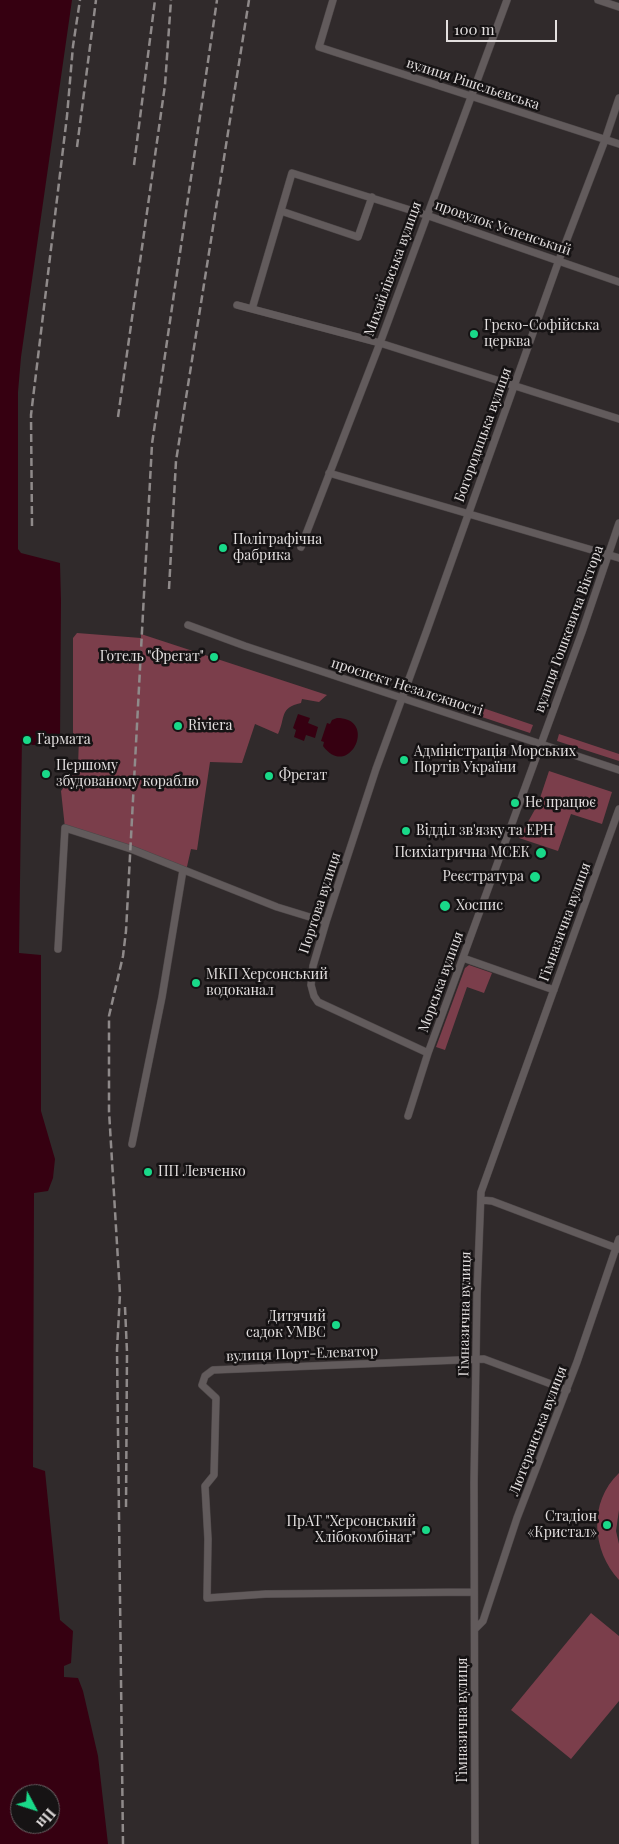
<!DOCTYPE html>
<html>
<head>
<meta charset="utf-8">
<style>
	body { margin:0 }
	#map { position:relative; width:619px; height:1844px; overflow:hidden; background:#302a2b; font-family:"Playfair Display",serif }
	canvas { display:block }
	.north { position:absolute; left:10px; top:1784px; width:50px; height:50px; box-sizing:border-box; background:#161314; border:1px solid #686565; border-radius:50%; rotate:130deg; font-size:14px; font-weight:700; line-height:20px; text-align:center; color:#e3dfdf }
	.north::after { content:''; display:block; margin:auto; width:18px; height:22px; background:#19d989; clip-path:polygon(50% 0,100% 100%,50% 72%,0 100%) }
	.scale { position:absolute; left:446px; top:20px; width:111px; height:22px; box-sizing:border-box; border:2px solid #e3dfdf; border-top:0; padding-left:6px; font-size:15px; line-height:18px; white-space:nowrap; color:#e3dfdf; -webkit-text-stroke:4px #161314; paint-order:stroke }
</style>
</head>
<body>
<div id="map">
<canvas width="619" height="1844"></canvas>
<div class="north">Пн</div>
<div class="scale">100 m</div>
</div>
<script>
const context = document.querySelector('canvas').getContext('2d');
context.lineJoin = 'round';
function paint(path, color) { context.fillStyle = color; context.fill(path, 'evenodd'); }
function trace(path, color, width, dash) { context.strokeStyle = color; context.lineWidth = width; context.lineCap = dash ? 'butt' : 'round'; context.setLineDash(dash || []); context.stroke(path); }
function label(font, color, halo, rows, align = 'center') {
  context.font = font + ' "Playfair Display",serif'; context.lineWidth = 5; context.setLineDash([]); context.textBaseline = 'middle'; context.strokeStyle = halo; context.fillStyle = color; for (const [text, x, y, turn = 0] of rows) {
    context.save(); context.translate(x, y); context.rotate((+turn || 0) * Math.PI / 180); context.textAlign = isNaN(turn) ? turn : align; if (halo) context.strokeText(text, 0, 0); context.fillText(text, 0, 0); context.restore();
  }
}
paint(new Path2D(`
	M 77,633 L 141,638 L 141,634 L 327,695 L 319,702 L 302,699 L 301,703 C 279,708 286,717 278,734 L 255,724 L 242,763 L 210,762 L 197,850 L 191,849 L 186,871 L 65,828 L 61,791 L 78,767 L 79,737 L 73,733 L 73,638 Z
	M 418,686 L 533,725 L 530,733 L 416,695 Z
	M 559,734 L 619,754 L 619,761 L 557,741 Z
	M 549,771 L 612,792 L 602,824 L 571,814 L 558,851 L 519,838 L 538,804 Z
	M 469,965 L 492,973 L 484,993 L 467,987 L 445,1050 L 436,1047 L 465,968 Z
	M 619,1473 L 619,1510 L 616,1531 L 619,1544 L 619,1580 C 592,1551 588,1502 619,1473 Z
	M 591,1613 L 619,1636 L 619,1701 L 571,1759 L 511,1710 Z`), '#7b3e4b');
paint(new Path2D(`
	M 0,0 L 72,0 L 21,357 L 18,392 L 18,549 L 21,553 L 60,563 L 61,601 L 60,744 L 32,745 L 30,743 L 29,736 L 22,737 L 19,953 L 41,955 L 41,1111 L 55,1159 L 53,1178 L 48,1191 L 34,1193 L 33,1467 L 45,1471 L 60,1620 L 73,1631 L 71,1663 L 64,1666 L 64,1677 L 78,1678 L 83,1691 L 98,1756 L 108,1844 L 0,1844 ZM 20,1794 L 50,1794 L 50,1824 L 20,1824 Z
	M 298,714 L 310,718 L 308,723 L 318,727 L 315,738 L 306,735 L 304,741 L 294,737 L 296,730 L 293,728 Z
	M 337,718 C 379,718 349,781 323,746 L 324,742 L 321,741 L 327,723 L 330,724 L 332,720 Z`), '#360011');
const minor = new Path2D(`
	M 333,0 L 319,47 L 619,144
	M 598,0 L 619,7
	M 281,211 L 358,237 L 372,197
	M 237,305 L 380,343 L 619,419
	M 252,309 L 292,173 L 426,215 L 619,282
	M 329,473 L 619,558
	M 301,547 L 380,343 L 507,0
	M 188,625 L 245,646 L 619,770
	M 58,949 L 65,828 L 131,849 L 277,907 L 326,922
	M 463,958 L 554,990
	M 428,1053 L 318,1002 L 314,996 L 311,985 L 313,966 L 326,922 L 376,769 L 427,630 L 559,260 L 605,140 L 619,98
	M 408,1116 L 428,1053 L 582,632 L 619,523
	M 132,1144 L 162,997 L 183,870
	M 481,1200 L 492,1201 L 619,1249
	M 474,1592 L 266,1594 L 207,1598 L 208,1539 L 205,1486 L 214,1475 L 216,1398 L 202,1385 L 205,1376 L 213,1370 L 484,1359 L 567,1390
	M 475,1629 L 483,1621 L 517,1518 L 577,1362 L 619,1239
	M 475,1844 L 474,1482 L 477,1294 L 481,1192 L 619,809`);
trace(minor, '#4d4748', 8);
trace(minor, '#625b5c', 7);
trace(new Path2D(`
	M 77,147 L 96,0
	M 134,165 L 155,0
	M 118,417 L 165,85 L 171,0
	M 32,526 L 31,415 L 67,116 L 73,46 L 80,0
	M 169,589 L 176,461 L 249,0
	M 125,1307 L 127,1352 L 126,1510
	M 123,1844 L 117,1350 L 120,1294 L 109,1111 L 109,1016 L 123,956 L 126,931 L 152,444 L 217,0`), '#8f8a8a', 2.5, [8, 4]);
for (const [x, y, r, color] of [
	[474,334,5,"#19d989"],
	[223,548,5,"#19d989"],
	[214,657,5,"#19d989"],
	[178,726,5,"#19d989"],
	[27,740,5,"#19d989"],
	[404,760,5,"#19d989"],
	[46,774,5,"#19d989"],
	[269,776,5,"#19d989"],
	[515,803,5,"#19d989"],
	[406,831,5,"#19d989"],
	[541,853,6,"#19d989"],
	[535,877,6,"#19d989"],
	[445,906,6,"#19d989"],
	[196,983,5,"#19d989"],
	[148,1172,5,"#19d989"],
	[336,1325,5,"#19d989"],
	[607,1525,5,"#19d989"],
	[426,1530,5,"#19d989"]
]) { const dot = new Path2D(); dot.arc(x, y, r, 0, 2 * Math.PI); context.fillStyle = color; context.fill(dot); trace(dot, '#161314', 2); }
label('14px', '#e3dfdf', '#161314', [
	["вулиця Рішельєвська",473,84,18],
	["провулок Успенський",503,228,19],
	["Михайлівська вулиця",393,269,-70],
	["Богородицька вулиця",483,435,-70],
	["вулиця Гошкевича Віктора",569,629,-70],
	["проспект Незалежності",407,687,18],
	["Портова вулиця",320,903,-72],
	["Гімназична вулиця",565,922,-70],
	["Морська вулиця",441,982,-70],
	["Гімназична вулиця",465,1314,-89],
	["вулиця Порт-Елеватор",302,1354,-2],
	["Лютеранська вулиця",538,1431,-69],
	["Гімназична вулиця",463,1720,-90]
]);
label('14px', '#e3dfdf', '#161314', [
	["Греко-Софійська",484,326],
	["церква",484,342],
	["Поліграфічна",233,540],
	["фабрика",233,556],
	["Готель \"Фрегат\"",204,657,"right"],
	["Riviera",188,726],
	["Гармата",37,740],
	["Адміністрація Морських",414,752],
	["Портів України",414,768],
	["Першому",56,766],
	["збудованому кораблю",56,782],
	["Фрегат",279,776],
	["Не працює",525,803],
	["Відділ зв'язку та ЕРН",416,831],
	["Психіатрична МСЕК",530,853,"right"],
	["Реєстратура",524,877,"right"],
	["Хоспис",456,906],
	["МКП Херсонський",206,975],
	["водоканал",206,991],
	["ПП Левченко",158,1172],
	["Дитячий",326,1317,"right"],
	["садок УМВС",326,1333,"right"],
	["Стадіон",597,1517,"right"],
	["«Кристал»",597,1533,"right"],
	["ПрАТ \"Херсонський",416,1522,"right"],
	["Хлібокомбінат\"",416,1538,"right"]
], 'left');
</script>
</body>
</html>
